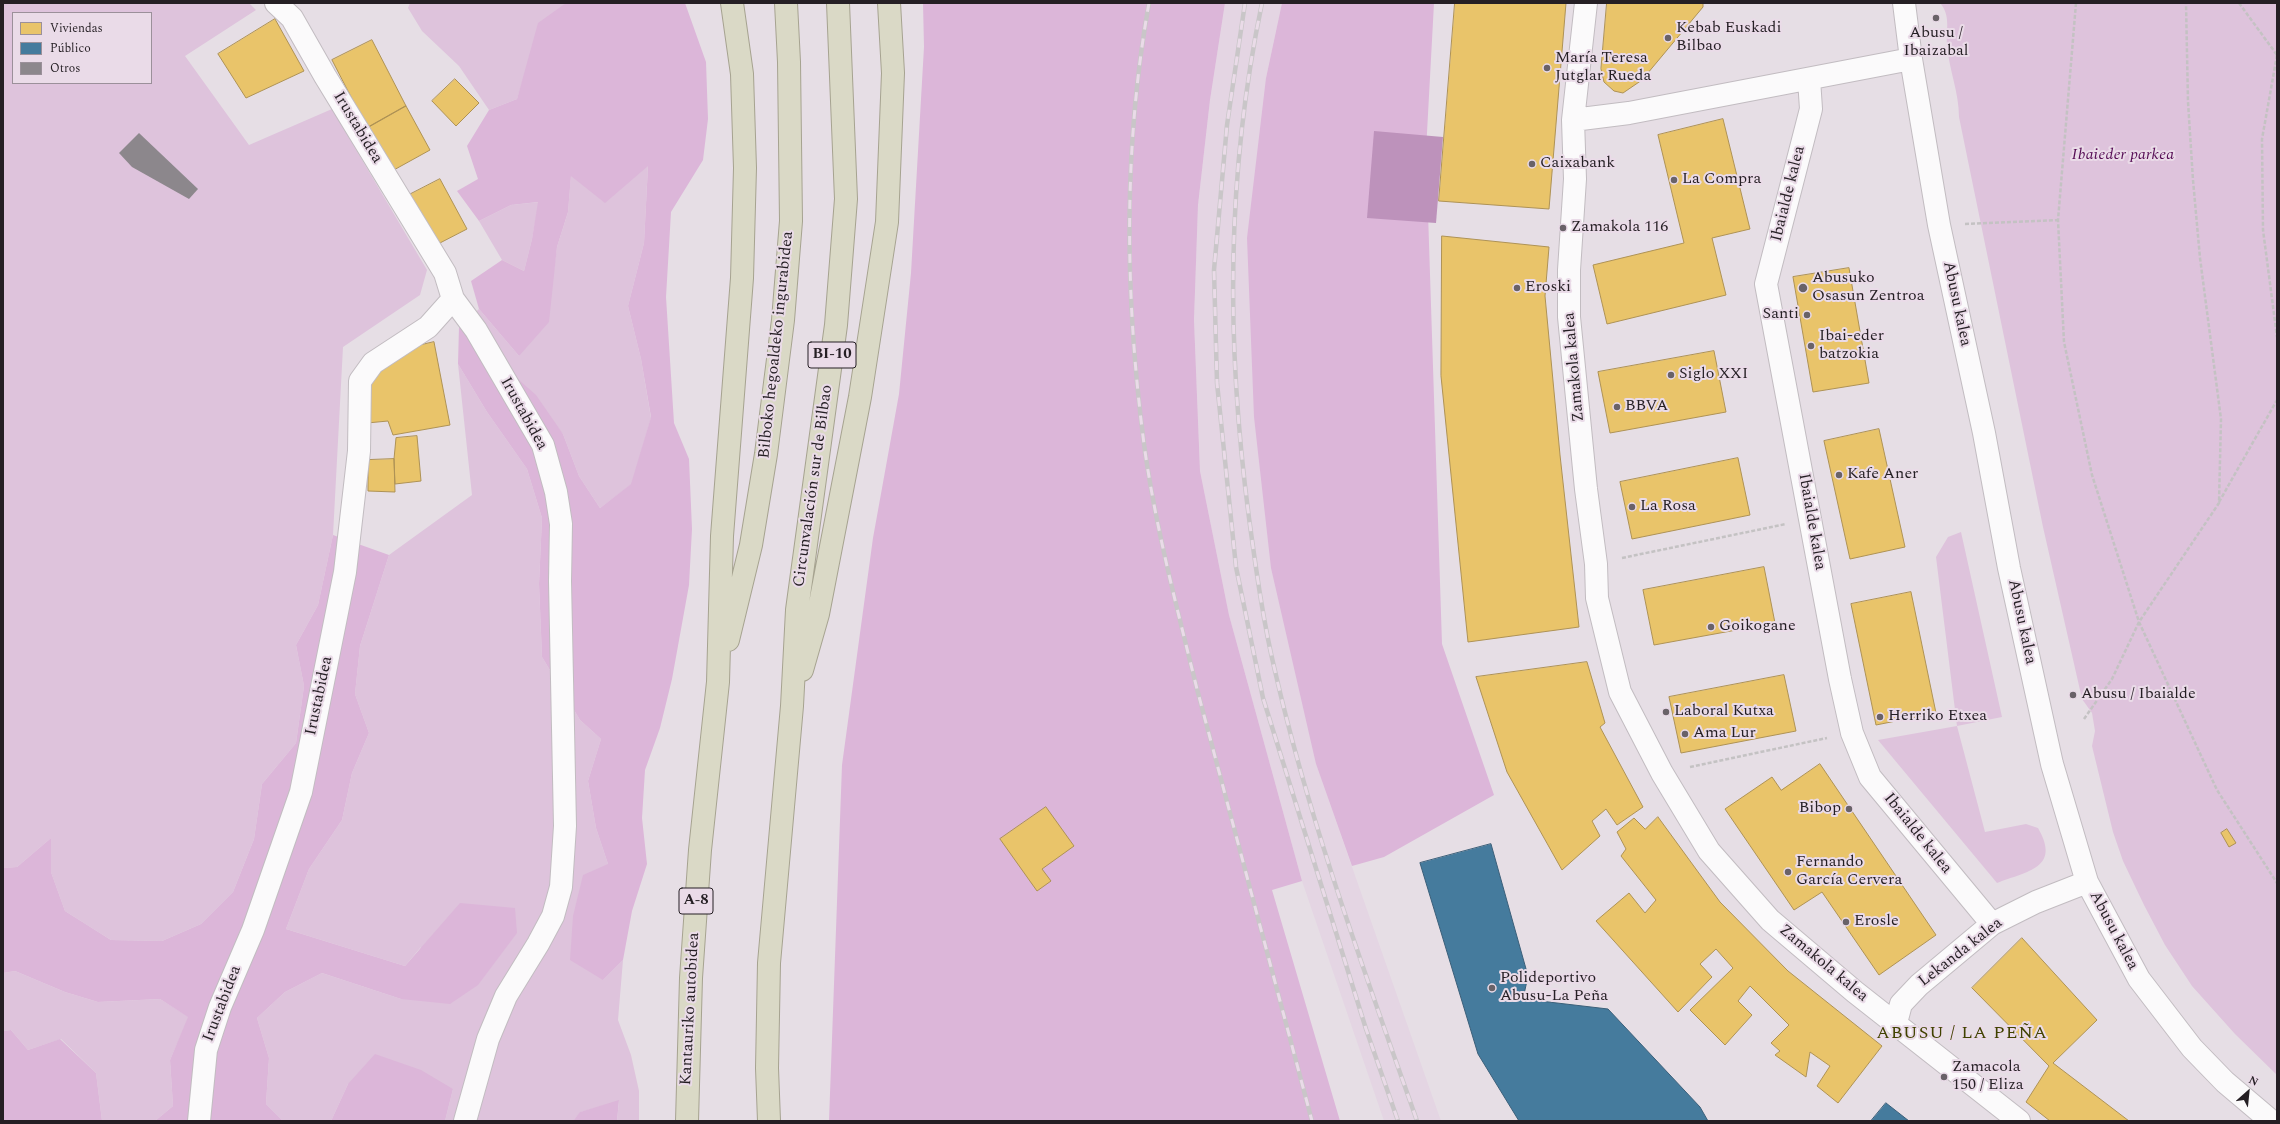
<!DOCTYPE html>
<html>
<head>
<meta charset="utf-8">
<style>
	body { margin:0 }
	#map { position:relative; width:2280px; height:1124px; overflow:hidden; background:#e6dee5; font-family:Spectral,serif }
	canvas { display:block }
	.frame { position:absolute; inset:0; border:4px solid #251f24; pointer-events:none }
	.legend { position:absolute; left:12px; top:12px; width:140px; height:72px; box-sizing:border-box; background:#eadbe8; border:1px solid #9b909a; margin:0; padding:5px 7px; list-style:none; font-size:12px; color:#251f24 }
	.legend li { display:flex; align-items:center; gap:8px; height:20px }
	.legend b { width:20px; border:1px solid #9b909a }
	.north { position:absolute; left:2228px; top:1072px; width:40px; height:40px; -webkit-text-stroke:3px #eadbe8; paint-order:stroke; rotate:27deg; font-size:11px; font-weight:700; line-height:16px; text-align:center; color:#251f24 }
	.north::after { content:''; display:block; margin:auto; width:14px; height:18px; background:#251f24; clip-path:polygon(50% 0,100% 100%,50% 72%,0 100%) }
</style>
</head>
<body>
<div id="map">
<canvas width="2280" height="1124"></canvas>
<div class="frame"></div>
<ul class="legend">
<li><b style="height:11px;background:#e9c46a"></b>Viviendas</li>
<li><b style="height:11px;background:#457b9d"></b>Público</li>
<li><b style="height:11px;background:#8c878c"></b>Otros</li>
</ul>
<div class="north">N</div>
</div>
<script>
const context = document.querySelector('canvas').getContext('2d');
context.lineJoin = 'round';
function paint(path, color) { context.fillStyle = color; context.fill(path, 'evenodd'); }
function trace(path, color, width, dash) { context.strokeStyle = color; context.lineWidth = width; context.lineCap = dash ? 'butt' : 'round'; context.setLineDash(dash || []); context.stroke(path); }
function label(font, color, halo, rows, align = 'center') {
  context.font = font + ' Spectral,serif'; context.lineWidth = 4; context.setLineDash([]); context.textBaseline = 'middle'; context.strokeStyle = halo; context.fillStyle = color; for (const [text, x, y, turn = 0] of rows) {
    context.save(); context.translate(x, y); context.rotate((+turn || 0) * Math.PI / 180); context.textAlign = isNaN(turn) ? turn : align; if (halo) context.strokeText(text, 0, 0); context.fillText(text, 0, 0); context.restore();
  }
}
paint(new Path2D(`
	M 1225,3 L 1282,3 L 1266,78 L 1316,764 L 1441,1121 L 1384,1121 L 1302,881 L 1229,615 L 1200,471 L 1194,320 L 1198,205 L 1210,100 Z`), '#e4d5e3');
paint(new Path2D(`
	M 3,3 L 249,3 L 256,10 L 185,56 L 249,145 L 332,109 L 427,270 L 420,295 L 343,347 L 333,535 L 318,605 L 296,645 L 304,686 L 296,743 L 262,784 L 254,839 L 233,892 L 201,924 L 162,941 L 111,940 L 65,911 L 51,872 L 51,838 L 17,867 L 3,868 ZM 13,13 L 151,13 L 151,83 L 13,83 Z
	M 410,3 L 566,3 L 527,67 L 517,99 L 489,110 L 459,66 L 422,31 L 408,8 Z
	M 1940,3 L 2277,3 L 2277,1075 L 2235,1034 L 2192,986 L 2165,945 L 2144,905 L 2123,861 L 2113,832 L 2092,746 L 2095,731 L 2092,713 L 2082,699 L 2043,527 L 1959,117 C 1959,92 1949,70 1947,45 C 1946,31 1951,15 1940,3 Z
	M 648,165 L 644,243 L 628,306 L 641,359 L 651,418 L 632,484 L 600,508 L 579,476 L 563,434 L 459,327 L 479,309 L 519,356 L 552,284 L 557,247 L 568,212 L 571,175 Z
	M 539,202 L 532,239 L 524,271 L 502,260 L 479,221 L 511,205 Z
	M 458,364 L 487,412 L 527,469 L 542,518 L 539,584 L 542,657 L 580,720 L 601,739 L 588,781 L 596,828 L 608,864 L 603,980 L 623,960 L 618,1020 L 631,1055 L 639,1091 L 639,1121 L 617,1121 L 619,1101 L 581,1112 L 573,1121 L 445,1121 L 453,1089 L 348,1084 L 331,1121 L 283,1121 L 266,1104 L 269,1058 L 257,1018 L 285,992 L 322,973 L 401,999 L 421,947 L 405,966 L 286,929 L 309,869 L 342,820 L 352,773 L 369,733 L 355,694 L 360,646 L 389,555 L 472,495 Z
	M 1961,532 L 2002,717 L 1957,726 L 1985,832 L 2026,824 L 2038,828 C 2061,868 2028,871 1997,883 L 1878,740 L 1957,726 L 1936,557 L 1948,537 Z
	M 15,971 L 65,992 L 98,1002 L 160,999 L 189,1017 L 170,1060 L 173,1106 L 155,1121 L 102,1121 L 96,1073 L 61,1039 L 28,1050 L 11,1030 L 3,1031 L 3,973 Z`), '#dec3dc');
paint(new Path2D(`
	M 566,3 L 685,3 L 706,62 L 708,119 L 703,160 L 671,212 L 666,297 L 674,423 L 689,459 L 692,529 L 689,585 L 672,679 L 660,728 L 645,770 L 642,818 L 647,864 L 632,911 L 623,960 L 603,980 L 570,960 L 573,916 L 583,875 L 608,864 L 596,828 L 588,781 L 601,739 L 580,720 L 542,657 L 539,584 L 542,518 L 527,469 L 487,412 L 458,364 L 459,327 L 536,395 L 563,434 L 579,476 L 600,508 L 631,484 L 651,417 L 641,359 L 628,306 L 644,243 L 648,166 L 605,203 L 571,176 L 568,212 L 557,247 L 549,322 L 519,356 L 479,309 L 471,281 L 502,260 L 524,271 L 532,239 L 538,202 L 511,205 L 479,221 L 457,191 L 478,179 L 467,146 L 489,110 L 517,99 L 538,23 Z
	M 923,3 L 1225,3 L 1210,100 L 1198,205 L 1194,320 L 1200,471 L 1229,615 L 1302,881 L 1272,890 L 1340,1121 L 829,1121 L 842,765 L 873,538 L 899,394 L 911,273 L 924,47 Z
	M 1282,3 L 1434,3 L 1426,151 L 1442,644 L 1494,795 L 1384,857 L 1352,866 L 1316,764 L 1271,568 L 1254,417 L 1247,238 L 1266,78 Z
	M 333,535 L 389,555 L 360,646 L 355,694 L 369,733 L 352,773 L 342,820 L 309,869 L 286,929 L 405,966 L 460,903 L 515,908 L 517,933 L 478,985 L 450,1004 L 401,999 L 322,973 L 285,992 L 257,1018 L 269,1058 L 266,1104 L 283,1121 L 155,1121 L 173,1106 L 170,1060 L 188,1017 L 160,999 L 98,1002 L 65,992 L 15,971 L 3,973 L 3,868 L 17,867 L 51,838 L 51,872 L 65,911 L 111,940 L 162,941 L 201,924 L 233,892 L 254,839 L 262,784 L 296,743 L 304,686 L 296,645 L 318,605 Z
	M 11,1030 L 28,1050 L 60,1039 L 96,1073 L 102,1121 L 3,1121 L 3,1031 Z
	M 375,1054 L 421,1070 L 453,1089 L 445,1121 L 331,1121 L 348,1084 Z
	M 619,1100 L 617,1121 L 573,1121 L 580,1112 Z`), '#dcb6d9');
paint(new Path2D(`
	M 1374,131 L 1443,137 L 1436,223 L 1367,218 Z`), '#bd92bb');
const homes = new Path2D(`
	M 1455,3 L 1566,3 L 1549,209 L 1439,201 Z
	M 1607,3 L 1703,3 L 1703,7 L 1642,80 L 1623,93 L 1614,91 L 1604,82 L 1601,69 Z
	M 275,19 L 304,71 L 246,98 L 218,54 Z
	M 372,40 L 406,106 L 367,128 L 332,60 Z
	M 455,79 L 479,103 L 456,126 L 432,101 Z
	M 406,106 L 430,150 L 392,171 L 367,128 Z
	M 1723,119 L 1750,229 L 1712,238 L 1726,295 L 1607,324 L 1593,265 L 1684,243 L 1658,135 Z
	M 440,179 L 467,229 L 436,245 L 407,196 Z
	M 1442,236 L 1549,247 L 1545,296 L 1560,455 L 1579,627 L 1468,642 L 1441,376 Z
	M 1849,268 L 1869,383 L 1813,392 L 1793,277 Z
	M 434,342 L 450,425 L 393,435 L 388,421 L 367,423 L 369,386 L 377,370 L 412,347 Z
	M 1714,351 L 1726,412 L 1610,433 L 1598,372 Z
	M 1879,429 L 1905,547 L 1850,559 L 1824,441 Z
	M 417,436 L 421,481 L 395,484 L 394,459 L 396,438 Z
	M 1738,458 L 1750,515 L 1632,539 L 1620,482 Z
	M 394,459 L 395,492 L 368,491 L 368,460 Z
	M 1764,567 L 1775,623 L 1654,645 L 1643,590 Z
	M 1911,592 L 1936,713 L 1876,725 L 1851,604 Z
	M 1587,662 L 1605,723 L 1600,727 L 1643,807 L 1617,825 L 1606,809 L 1592,821 L 1600,836 L 1562,870 L 1507,772 L 1476,677 Z
	M 1784,675 L 1796,731 L 1681,753 L 1669,697 Z
	M 1820,764 L 1936,935 L 1879,975 L 1822,892 L 1794,910 L 1725,809 L 1772,777 L 1781,790 Z
	M 1046,807 L 1074,846 L 1042,869 L 1051,881 L 1037,891 L 1000,839 Z
	M 1658,817 L 1720,902 L 1788,971 L 1882,1046 L 1838,1103 L 1817,1086 L 1830,1066 L 1810,1052 L 1806,1077 L 1775,1055 L 1780,1051 L 1771,1043 L 1789,1025 L 1750,986 L 1738,1001 L 1752,1015 L 1725,1045 L 1690,1010 L 1733,968 L 1716,949 L 1700,964 L 1712,977 L 1678,1012 L 1596,921 L 1629,893 L 1645,913 L 1656,900 L 1621,856 L 1626,849 L 1617,832 L 1634,818 L 1645,829 Z
	M 2227,829 L 2236,843 L 2229,847 L 2221,833 Z
	M 2022,938 L 2097,1020 L 2053,1063 L 2129,1121 L 2050,1121 L 2026,1102 L 2049,1066 L 1972,988 Z`);
paint(homes, '#e9c46a');
trace(homes, '#ae9255', 1);
const public = new Path2D(`
	M 1491,844 L 1528,976 L 1523,999 L 1608,1009 L 1700,1107 L 1708,1121 L 1519,1121 L 1478,1054 L 1420,863 Z
	M 1886,1103 L 1909,1121 L 1871,1121 Z`);
paint(public, '#457b9d');
trace(public, '#3b5f79', 1);
paint(new Path2D(`
	M 139,133 L 198,189 L 189,199 L 132,167 L 119,153 Z`), '#8c878c');
const street = new Path2D(`
	M 276,3 L 292,18 L 325,76 L 445,273 L 453,299 L 476,330 L 543,445 L 556,492 L 561,524 L 560,581 L 565,826 L 561,887 L 553,916 L 538,944 L 506,996 L 488,1039 L 465,1121
	M 1586,3 L 1573,120 L 1575,179 L 1569,270 L 1569,317 L 1586,489 L 1596,564 L 1597,598 L 1620,692 L 1662,773 L 1709,851 L 1770,920 L 1855,992 L 2019,1121
	M 1904,3 L 1911,59 L 1939,225 L 1984,433 L 2009,568 L 2052,764 L 2087,882 L 2139,979 L 2192,1048 L 2225,1082 L 2271,1121
	M 1809,79 L 1811,109 L 1766,284 L 1840,679 L 1852,733 L 1870,777 L 1992,924
	M 1573,120 L 1629,113 L 1911,59
	M 1896,1023 L 1901,1004 L 1919,985 L 1992,924 L 2036,902 L 2087,882
	M 199,1121 L 206,1050 L 220,1007 L 253,930 L 301,792 L 345,572 L 359,451 L 360,381 L 373,363 L 428,327 L 453,299`);
const highway = new Path2D(`
	M 728,640 L 751,545 L 766,454 L 783,320 L 791,221 L 789,62 L 786,3
	M 802,670 L 818,614 L 860,397 L 887,222 L 893,73 L 889,3
	M 687,1121 L 691,978 L 700,850 L 718,682 L 722,536 L 742,278 L 745,168 L 742,74 L 732,3
	M 769,1121 L 767,1068 L 769,963 L 792,706 L 797,610 L 836,325 L 846,199 L 838,3`);
trace(street, '#c2bcc1', 24);
trace(highway, '#a6a390', 24);
trace(new Path2D(`
	M 2076,3 L 2058,220 L 2064,342 L 2092,475 L 2139,622 L 2217,790 L 2277,883
	M 2239,3 L 2277,55
	M 2277,55 L 2262,139 L 2263,230 L 2277,337
	M 1965,224 L 2058,220
	M 2219,502 L 2277,400
	M 1622,558 L 1786,524
	M 2084,719 L 2112,679 L 2139,622 L 2219,503 L 2221,419 L 2200,258 L 2193,180 L 2188,102 L 2186,3
	M 1690,767 L 1827,738`), '#c4c2c3', 2.5, [4, 2]);
trace(street, '#fbfafb', 22);
trace(highway, '#dad9c6', 22);
const rail = new Path2D(`
	M 1149,3 C 1123,147 1125,299 1144,444 C 1155,525 1177,608 1197,689 L 1312,1121
	M 1245,3 L 1227,125 L 1214,270 L 1217,383 L 1236,567 L 1263,698 L 1366,1029 L 1398,1121
	M 1262,3 C 1226,175 1226,344 1249,518 C 1256,569 1263,621 1275,671 C 1310,824 1365,973 1417,1121`);
trace(rail, '#c9c6c8', 4.5);
trace(rail, '#eadbe8', 3, [9]);
for (const [x, y, r, color] of [
	[1936,18,4,"#696268"],
	[1668,38,4,"#696268"],
	[1547,68,4,"#696268"],
	[1532,164,4,"#696268"],
	[1674,180,4,"#696268"],
	[1563,228,4,"#696268"],
	[1517,288,4,"#696268"],
	[1803,288,5,"#696268"],
	[1807,315,4,"#696268"],
	[1811,346,4,"#696268"],
	[1671,375,4,"#696268"],
	[1617,407,4,"#696268"],
	[1839,475,4,"#696268"],
	[1632,507,4,"#696268"],
	[1711,627,4,"#696268"],
	[2073,695,4,"#696268"],
	[1666,712,4,"#696268"],
	[1880,717,4,"#696268"],
	[1685,734,4,"#696268"],
	[1849,809,4,"#696268"],
	[1788,872,4,"#696268"],
	[1846,922,4,"#696268"],
	[1492,988,4,"#696268"],
	[1944,1077,4,"#696268"]
]) { const dot = new Path2D(); dot.arc(x, y, r, 0, 2 * Math.PI); context.fillStyle = color; context.fill(dot); trace(dot, '#eadbe8', 1.5); }
for (const [x, y, w] of [
	[832,355,48],
	[696,901,34]
]) { const box = new Path2D(); box.roundRect(x - w / 2, y - 13, w, 26, 3); context.fillStyle = '#eadbe8'; context.fill(box); trace(box, '#251f24', 1); }
label('bold 15px', '#251f24', null, [
	["BI-10",832,355],
	["A-8",696,901]
]);
label('16px', '#251f24', '#eadbe8', [
	["Kebab Euskadi",1676,29],
	["Bilbao",1676,47],
	["Abusu /",1936,34,"center"],
	["Ibaizabal",1936,52,"center"],
	["María Teresa",1555,59],
	["Jutglar Rueda",1555,77],
	["Caixabank",1540,164],
	["La Compra",1682,180],
	["Zamakola 116",1571,228],
	["Abusuko",1812,279],
	["Osasun Zentroa",1812,297],
	["Eroski",1525,288],
	["Santi",1799,315,"right"],
	["Ibai-eder",1819,337],
	["batzokia",1819,355],
	["Siglo XXI",1679,375],
	["BBVA",1625,407],
	["Kafe Aner",1847,475],
	["La Rosa",1640,507],
	["Goikogane",1719,627],
	["Abusu / Ibaialde",2081,695],
	["Laboral Kutxa",1674,712],
	["Herriko Etxea",1888,717],
	["Ama Lur",1693,734],
	["Bibop",1841,809,"right"],
	["Fernando",1796,863],
	["García Cervera",1796,881],
	["Erosle",1854,922],
	["Polideportivo",1500,979],
	["Abusu-La Peña",1500,997],
	["Zamacola",1952,1068],
	["150 / Eliza",1952,1086]
], 'left');
label('16px', '#251f24', '#eadbe8', [
	["Irustabidea",357,128,59],
	["Ibaialde kalea",1789,194,-76],
	["Abusu kalea",1956,304,78],
	["Bilboko hegoaldeko ingurabidea",777,345,-84],
	["Zamakola kalea",1575,367,-95],
	["Irustabidea",523,414,61],
	["Circunvalación sur de Bilbao",814,486,-82],
	["Ibaialde kalea",1811,522,80],
	["Abusu kalea",2021,622,78],
	["Irustabidea",320,696,-78],
	["Ibaialde kalea",1917,834,51],
	["Abusu kalea",2113,931,62],
	["Lekanda kalea",1961,953,-38],
	["Zamakola kalea",1823,964,40],
	["Irustabidea",223,1004,-69],
	["Kantauriko autobidea",691,1009,-87]
]);
label('italic 16px', '#560d55', '#eadbe8', [
	["Ibaieder parkea",2123,156]
]);
context.letterSpacing = '1px';
label('18px', '#414200', '#eadbe8', [
	["ABUSU / LA PEÑA",1962,1034]
]);
context.letterSpacing = '0px';
</script>
</body>
</html>
